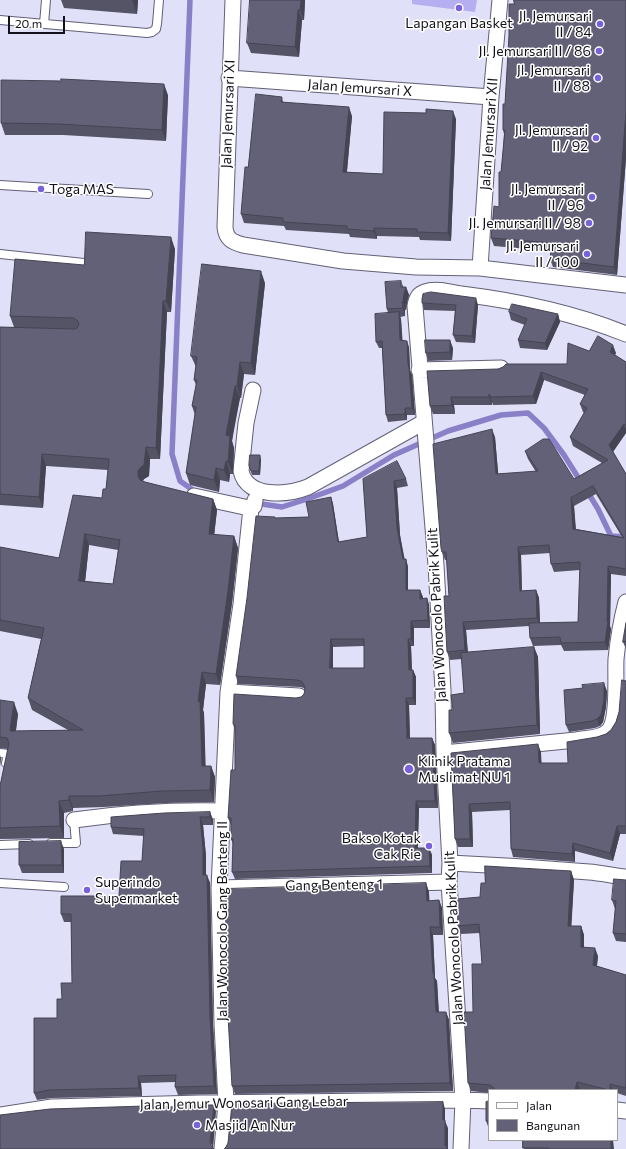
<!DOCTYPE html>
<html>
<head>
<meta charset="utf-8">
<style>
	body { margin:0 }
	#map { position:relative; width:626px; height:1149px; overflow:hidden; background:#e1e0f9; font-family:Commissioner,sans-serif }
	canvas { display:block }
	.legend { position:absolute; left:488px; top:1089px; width:130px; height:52px; box-sizing:border-box; background:#fff; border:1px solid #a1a0a3; margin:0; padding:5px 7px; list-style:none; font-size:12px; color:#13121a }
	.legend li { display:flex; align-items:center; gap:8px; height:20px }
	.legend b { width:20px; border:1px solid #a1a0a3 }
	.scale { position:absolute; left:8px; top:16px; width:57px; height:18px; box-sizing:border-box; border:2px solid #13121a; border-top:0; padding-left:5px; font-size:12px; line-height:14px; white-space:nowrap; color:#13121a; -webkit-text-stroke:3px #fff; paint-order:stroke }
</style>
</head>
<body>
<div id="map">
<canvas width="626" height="1149"></canvas>
<ul class="legend">
<li><b style="height:5px;background:#fff"></b>Jalan</li>
<li><b style="height:11px;background:#636177"></b>Bangunan</li>
</ul>
<div class="scale">20 m</div>
</div>
<script>
const context = document.querySelector('canvas').getContext('2d');
context.lineJoin = 'round';
function paint(path, color) { context.fillStyle = color; context.fill(path, 'evenodd'); }
function trace(path, color, width, dash) { context.strokeStyle = color; context.lineWidth = width; context.lineCap = dash ? 'butt' : 'round'; context.setLineDash(dash || []); context.stroke(path); }
function label(font, color, halo, rows, align = 'center') {
  context.font = font + ' Commissioner,sans-serif'; context.lineWidth = 3; context.setLineDash([]); context.textBaseline = 'middle'; context.strokeStyle = halo; context.fillStyle = color; for (const [text, x, y, turn = 0] of rows) {
    context.save(); context.translate(x, y); context.rotate((+turn || 0) * Math.PI / 180); context.textAlign = isNaN(turn) ? turn : align; if (halo) context.strokeText(text, 0, 0); context.fillText(text, 0, 0); context.restore();
  }
}
paint(new Path2D(`
	M 412,0 L 477,0 L 475,12 L 412,4 Z`), '#b5aef0');
trace(new Path2D(`
	M 190,0 L 172,454 L 180,481 L 197,493
	M 587,491 L 598,509 L 611,536 L 626,537
	M 255,503 L 282,507 L 310,498 L 343,486 L 394,455 L 448,431 L 501,415 L 528,413 L 544,428 L 564,455 L 581,482`), '#8980c7', 5.5);
const service = new Path2D(`
	M 0,20 L 147,33 L 152,32 L 156,29 L 157,24 L 159,0
	M 44,24 L 46,0
	M 0,185 L 148,194
	M 0,254 L 84,263
	M 0,753 L 8,754 L 6,763
	M 51,843 L 76,843 L 74,820
	M 0,845 L 29,844
	M 0,883 L 64,887`);
const minor = new Path2D(`
	M 233,0 L 225,227 C 226,239 232,242 243,245 L 343,261 L 416,267 L 480,268 L 626,285
	M 229,78 L 491,97
	M 480,268 L 491,97 L 500,0
	M 419,370 L 501,368
	M 253,390 L 246,423 L 241,471 C 247,499 288,495 308,487 L 424,422
	M 194,496 L 249,508 L 254,506 L 255,500
	M 228,692 L 299,696
	M 444,753 L 576,740 C 585,738 601,739 608,731 C 619,721 615,675 616,659 C 618,639 621,621 626,602
	M 74,820 C 123,813 173,810 222,811
	M 450,863 C 497,865 543,868 589,872 C 602,873 614,876 626,877
	M 219,888 L 449,882
	M 617,1110 L 626,1111
	M 0,1115 L 52,1107 L 201,1103 L 463,1100 L 489,1101
	M 222,1149 L 226,1103 L 222,1024 L 219,888 L 228,692 L 241,604 L 251,508
	M 461,1149 L 463,1100 L 449,882 L 450,863 L 444,753 L 443,691 L 436,565 L 415,306 C 416,299 418,294 425,292 C 435,288 450,292 461,294 C 518,301 572,312 626,334`);
trace(service, '#626076', 10);
trace(minor, '#626076', 17);
trace(service, '#fff', 8);
trace(minor, '#fff', 15);
paint(new Path2D(`
	M 61,0 L 138,0 L 137,14 L 64,8 Z
	M 305,0 L 304,20 L 302,20 L 299,57 L 251,53 L 247,43 Z
	M 626,0 L 626,158 L 617,275 L 553,267 L 550,259 L 551,251 L 494,246 L 491,238 L 499,207 L 504,134 L 503,130 L 505,104 Z
	M 168,95 L 166,141 L 63,135 L 5,135 L 1,123 Z
	M 282,97 L 283,102 L 352,116 L 347,172 L 383,174 L 456,119 L 451,241 L 420,240 L 419,237 L 377,236 L 377,239 L 350,237 L 349,234 L 286,230 L 284,226 L 244,223 L 241,214 Z
	M 175,249 L 171,312 L 167,312 L 160,459 L 150,459 L 149,476 L 144,479 L 143,481 L 145,482 L 213,499 L 217,510 L 214,535 L 234,536 L 238,548 L 232,603 L 220,685 L 206,684 L 203,710 L 204,713 L 205,766 L 211,766 L 215,777 L 214,802 L 166,803 L 104,807 L 73,808 L 73,811 L 64,813 L 64,838 L 0,839 L 0,786 L 8,749 L 0,748 L 0,700 L 18,714 L 16,731 L 68,730 L 32,710 L 28,698 L 41,639 L 0,631 L 0,547 L 59,558 L 102,498 L 106,489 L 108,470 L 46,466 L 43,508 L 0,505 L 0,327 L 14,327 L 10,316 L 84,265 ZM 89,545 L 118,550 L 113,584 L 85,581 Z
	M 265,283 L 255,375 L 244,374 L 241,398 L 240,398 L 234,425 L 232,441 L 234,448 L 233,474 L 230,474 L 229,482 L 220,480 L 219,492 L 190,485 L 186,473 L 195,415 L 192,406 L 196,385 L 194,380 L 196,367 L 191,356 Z
	M 403,287 L 406,287 L 409,295 L 407,302 L 406,310 L 405,310 L 405,316 L 400,317 L 401,319 L 402,340 L 409,347 L 410,371 L 412,375 L 415,415 L 407,415 L 407,420 L 388,422 L 386,415 L 382,348 L 379,348 L 376,342 L 388,313 L 387,309 Z
	M 422,303 L 478,305 L 475,343 L 456,342 L 453,335 L 455,311 L 424,310 Z
	M 509,312 L 558,314 L 560,322 L 547,350 L 520,348 L 518,340 L 525,325 L 511,320 Z
	M 453,348 L 452,360 L 428,361 L 426,353 Z
	M 589,351 L 616,353 L 615,355 L 626,362 L 626,433 L 613,452 L 626,474 L 626,576 L 611,574 L 610,626 L 611,629 L 608,650 L 564,651 L 561,645 L 533,646 L 530,638 L 529,626 L 466,630 L 468,652 L 534,647 L 538,657 L 540,734 L 453,743 L 449,733 L 453,710 L 464,693 L 462,659 L 450,660 L 447,652 L 449,596 L 447,560 L 445,560 L 442,552 L 495,437 L 498,474 L 536,472 L 528,459 L 525,451 L 574,479 L 602,463 L 573,446 L 570,437 L 584,413 L 583,412 L 580,404 L 585,395 L 544,380 L 536,404 L 493,405 L 492,402 L 492,405 L 454,405 L 455,414 L 433,414 L 430,406 L 498,369 L 567,364 ZM 596,494 L 622,537 L 576,529 L 574,506 ZM 550,553 L 551,564 L 554,572 L 580,570 L 578,622 L 540,623 L 539,598 L 536,590 L 522,591 L 521,555 Z
	M 261,459 L 260,475 L 252,475 L 249,466 Z
	M 363,479 L 406,479 L 408,486 L 397,488 L 400,535 L 404,559 L 406,559 L 408,567 L 408,590 L 420,590 L 423,598 L 427,598 L 429,605 L 430,628 L 414,628 L 414,646 L 411,646 L 412,670 L 413,670 L 416,677 L 416,705 L 409,705 L 410,738 L 432,738 L 435,745 L 438,808 L 419,808 L 418,848 L 429,848 L 432,855 L 432,873 L 235,879 L 232,872 L 233,844 L 231,839 L 231,825 L 228,818 L 235,770 L 235,731 L 233,724 L 296,698 L 301,697 L 304,694 L 305,690 L 304,688 L 300,687 L 238,684 L 236,676 L 276,518 L 309,517 L 331,497 L 333,504 L 339,542 L 367,537 ZM 364,646 L 364,668 L 333,668 L 333,647 Z
	M 626,623 L 626,649 L 623,642 Z
	M 626,681 L 626,834 L 620,834 L 613,861 L 575,851 L 575,862 L 513,857 L 511,849 L 510,810 L 472,812 L 473,847 L 458,847 L 455,839 L 451,753 L 541,752 L 541,763 L 568,763 L 597,737 L 606,734 L 611,730 L 616,722 L 619,712 Z
	M 607,691 L 606,707 L 603,722 L 600,726 L 595,728 L 569,732 L 566,725 Z
	M 210,812 L 213,820 L 213,825 L 203,825 L 206,856 L 206,875 L 210,883 L 213,1024 L 217,1094 L 178,1095 L 175,1087 L 175,1082 L 141,1083 L 142,1096 L 52,1098 L 37,1100 L 34,1093 L 57,1018 L 62,999 L 72,983 L 71,922 L 64,922 L 61,914 L 119,896 L 142,861 L 144,836 L 113,834 L 111,827 Z
	M 64,849 L 64,873 L 22,873 L 19,865 Z
	M 571,871 L 574,880 L 571,926 L 581,926 L 584,935 L 584,947 L 598,956 L 597,966 L 626,975 L 626,1096 L 617,1093 L 617,1090 L 489,1090 L 489,1093 L 471,1091 L 468,1083 L 473,1012 L 482,964 L 480,933 L 461,934 L 458,926 L 480,897 L 485,883 Z
	M 626,880 L 626,942 L 616,941 L 613,933 L 615,909 L 612,900 Z
	M 426,883 L 429,892 L 429,901 L 439,900 L 442,908 L 443,935 L 433,935 L 435,978 L 437,981 L 439,1012 L 446,1012 L 449,1020 L 453,1091 L 235,1094 L 232,1086 Z
	M 489,1101 L 489,1129 L 486,1121 Z
	M 523,1140 L 614,1149 L 524,1149 Z`), '#555366');
paint(new Path2D(`
	M 132,0 L 138,0 L 137,14 Z
	M 301,0 L 305,0 L 304,20 L 300,10 Z
	M 298,10 L 302,20 L 299,57 L 295,47 Z
	M 164,84 L 168,95 L 166,141 L 162,130 Z
	M 349,107 L 352,116 L 346,180 L 343,172 Z
	M 453,111 L 456,119 L 451,241 L 448,233 Z
	M 626,112 L 626,158 L 617,275 L 614,267 Z
	M 374,228 L 377,236 L 377,239 L 374,231 Z
	M 171,237 L 175,249 L 171,312 L 166,301 Z
	M 261,271 L 265,283 L 255,375 L 251,363 Z
	M 401,281 L 404,289 L 406,287 L 409,295 L 407,302 L 406,310 L 403,302 Z
	M 476,298 L 478,305 L 475,343 L 472,336 Z
	M 163,301 L 167,312 L 160,459 L 156,448 Z
	M 402,302 L 405,310 L 405,316 L 403,308 Z
	M 399,312 L 401,319 L 403,347 L 400,340 Z
	M 558,314 L 560,322 L 547,350 L 545,343 Z
	M 450,340 L 453,348 L 452,360 L 450,352 Z
	M 407,341 L 409,347 L 410,371 L 408,364 Z
	M 613,345 L 616,353 L 612,360 L 610,352 Z
	M 240,362 L 244,374 L 241,398 L 237,386 Z
	M 409,368 L 412,375 L 415,415 L 412,408 Z
	M 541,372 L 544,380 L 536,404 L 533,396 Z
	M 235,386 L 240,398 L 232,441 L 234,448 L 233,474 L 228,462 L 226,435 Z
	M 489,394 L 492,402 L 492,405 L 489,397 Z
	M 451,397 L 454,405 L 455,414 L 452,405 Z
	M 405,408 L 407,415 L 407,420 L 405,414 Z
	M 624,424 L 626,430 L 626,433 L 612,453 L 609,445 Z
	M 492,429 L 495,437 L 499,482 L 496,474 Z
	M 146,447 L 150,459 L 149,476 L 144,479 L 142,482 L 138,476 L 138,471 Z
	M 42,454 L 46,466 L 43,508 L 39,497 Z
	M 260,455 L 261,459 L 260,475 L 259,471 Z
	M 226,461 L 230,474 L 229,482 L 224,470 Z
	M 216,468 L 220,480 L 219,492 L 214,480 Z
	M 394,481 L 397,488 L 400,535 L 406,566 L 403,559 L 397,528 Z
	M 331,497 L 333,504 L 340,549 L 338,542 Z
	M 571,498 L 574,506 L 576,537 L 573,529 Z
	M 213,499 L 217,510 L 213,546 L 209,534 Z
	M 85,534 L 89,545 L 84,592 L 79,581 Z
	M 234,536 L 238,548 L 232,603 L 220,685 L 216,674 Z
	M 518,547 L 521,555 L 522,599 L 520,591 Z
	M 406,559 L 408,567 L 408,597 L 406,590 Z
	M 608,566 L 611,574 L 610,626 L 611,629 L 608,650 L 605,642 L 607,621 Z
	M 420,590 L 423,597 L 423,606 L 420,599 Z
	M 536,590 L 539,598 L 540,626 L 537,618 Z
	M 427,598 L 429,605 L 430,628 L 428,620 Z
	M 411,621 L 414,628 L 414,646 L 411,639 Z
	M 463,622 L 466,630 L 468,658 L 465,650 Z
	M 331,639 L 333,647 L 333,675 L 330,668 Z
	M 408,639 L 411,646 L 412,677 L 409,670 Z
	M 534,647 L 538,657 L 540,734 L 537,725 Z
	M 413,670 L 416,677 L 416,705 L 413,698 Z
	M 202,672 L 206,684 L 203,710 L 204,713 L 206,777 L 202,766 L 198,701 Z
	M 604,683 L 607,691 L 606,707 L 603,722 L 600,726 L 597,719 Z
	M 406,698 L 409,705 L 410,745 L 407,738 Z
	M 14,702 L 18,714 L 14,743 L 10,731 Z
	M 432,738 L 435,745 L 438,808 L 435,801 Z
	M 538,744 L 541,752 L 542,771 L 539,763 Z
	M 0,755 L 1,759 L 0,767 Z
	M 211,766 L 215,777 L 214,802 L 210,790 Z
	M 69,796 L 73,808 L 73,811 L 69,800 Z
	M 59,801 L 64,813 L 64,838 L 60,826 Z
	M 416,801 L 419,808 L 417,855 L 415,848 Z
	M 469,804 L 472,812 L 473,847 L 470,839 Z
	M 210,812 L 213,820 L 213,825 L 210,817 Z
	M 200,817 L 203,825 L 206,856 L 206,883 L 203,875 Z
	M 617,826 L 620,834 L 613,861 L 610,853 Z
	M 61,841 L 64,849 L 64,873 L 62,865 Z
	M 573,843 L 575,851 L 575,862 L 572,854 Z
	M 429,848 L 432,855 L 432,873 L 430,866 Z
	M 571,871 L 574,880 L 571,934 L 568,926 Z
	M 207,875 L 210,883 L 213,1024 L 217,1094 L 214,1086 L 210,1017 Z
	M 426,883 L 429,892 L 430,909 L 427,901 Z
	M 439,900 L 442,908 L 443,935 L 440,927 Z
	M 581,926 L 584,935 L 584,955 L 581,947 Z
	M 430,927 L 433,935 L 435,978 L 437,981 L 439,1020 L 436,1012 L 433,973 Z
	M 595,948 L 598,956 L 596,973 L 593,965 Z
	M 446,1012 L 449,1020 L 453,1091 L 450,1083 Z
	M 138,1076 L 141,1083 L 142,1096 L 139,1088 Z
	M 577,1082 L 580,1090 L 575,1090 Z
	M 610,1084 L 612,1090 L 610,1090 Z
	M 443,1102 L 445,1109 L 445,1121 L 448,1128 L 448,1149 L 447,1149 L 445,1146 L 443,1120 Z
	M 214,1105 L 216,1112 L 213,1149 L 210,1141 Z
	M 611,1140 L 613,1140 L 614,1149 L 611,1149 Z`), '#454453');
const building = new Path2D(`
	M 250,0 L 301,0 L 300,10 L 298,10 L 295,47 L 247,43 Z
	M 514,0 L 626,0 L 626,112 L 614,267 L 550,259 L 552,243 L 491,238 L 494,206 L 499,207 L 499,172 L 501,172 L 505,130 L 503,130 L 503,104 L 505,104 L 509,35 L 509,4 L 514,4 Z
	M 61,79 L 164,84 L 162,130 L 59,124 L 1,123 L 1,80 L 61,81 Z
	M 256,94 L 282,97 L 281,102 L 349,107 L 343,172 L 383,174 L 384,112 L 426,113 L 426,109 L 453,111 L 448,233 L 417,232 L 417,229 L 374,228 L 374,231 L 347,229 L 347,226 L 283,222 L 283,218 L 241,214 L 245,167 L 248,167 Z
	M 86,232 L 171,237 L 166,301 L 163,301 L 156,448 L 146,447 L 144,465 L 140,468 L 138,471 L 138,476 L 140,480 L 145,482 L 213,499 L 209,534 L 234,536 L 228,591 L 216,674 L 202,672 L 198,701 L 200,702 L 202,766 L 211,766 L 210,790 L 162,791 L 99,796 L 69,796 L 69,800 L 59,801 L 60,826 L 0,828 L 0,786 L 9,743 L 7,738 L 0,737 L 0,700 L 14,702 L 10,731 L 83,730 L 28,698 L 44,628 L 0,620 L 0,547 L 59,558 L 73,495 L 102,498 L 103,489 L 106,489 L 109,459 L 42,454 L 39,497 L 0,494 L 0,327 L 74,329 L 77,328 L 79,324 L 78,321 L 74,318 L 10,316 L 15,259 L 84,265 ZM 85,534 L 120,540 L 113,584 L 79,581 Z
	M 202,264 L 261,271 L 251,363 L 240,362 L 237,386 L 235,386 L 226,435 L 230,436 L 228,462 L 226,461 L 224,470 L 216,468 L 214,480 L 186,473 L 196,407 L 192,406 L 197,380 L 194,380 L 197,357 L 191,356 Z
	M 401,281 L 401,287 L 406,287 L 404,294 L 403,302 L 402,302 L 403,308 L 387,309 L 385,282 Z
	M 431,292 L 476,298 L 472,336 L 453,335 L 456,305 L 422,303 L 422,299 L 423,294 Z
	M 512,304 L 558,314 L 545,343 L 518,340 L 527,319 L 509,312 Z
	M 399,312 L 400,340 L 407,341 L 408,364 L 409,368 L 412,408 L 405,408 L 405,414 L 386,415 L 382,341 L 376,342 L 375,314 Z
	M 598,336 L 613,345 L 610,352 L 626,362 L 626,425 L 624,424 L 609,445 L 626,474 L 626,569 L 608,566 L 607,621 L 608,621 L 605,642 L 561,643 L 560,637 L 530,638 L 529,623 L 578,622 L 580,562 L 551,564 L 549,545 L 518,547 L 520,591 L 536,590 L 537,618 L 463,622 L 465,650 L 447,652 L 444,596 L 449,596 L 446,552 L 442,552 L 441,548 L 433,444 L 492,429 L 496,474 L 538,471 L 525,451 L 543,439 L 549,439 L 574,479 L 608,460 L 570,437 L 587,408 L 580,404 L 588,389 L 541,372 L 533,396 L 491,397 L 489,394 L 489,397 L 451,397 L 452,405 L 430,406 L 427,371 L 498,369 L 503,367 L 506,364 L 567,364 L 568,343 L 589,351 ZM 593,486 L 624,538 L 573,529 L 571,498 Z
	M 425,340 L 450,340 L 450,352 L 426,353 Z
	M 250,455 L 260,455 L 259,471 L 251,471 L 249,466 Z
	M 397,461 L 406,479 L 394,481 L 397,528 L 403,559 L 406,559 L 406,590 L 420,590 L 420,599 L 427,598 L 428,620 L 411,621 L 411,639 L 408,639 L 409,670 L 413,670 L 413,698 L 406,698 L 407,738 L 432,738 L 435,801 L 416,801 L 415,848 L 429,848 L 430,866 L 232,872 L 233,839 L 231,839 L 231,818 L 228,818 L 231,770 L 235,770 L 235,725 L 233,724 L 234,694 L 296,698 L 301,697 L 304,694 L 305,690 L 304,685 L 301,681 L 297,680 L 236,676 L 247,598 L 256,516 L 275,517 L 275,518 L 309,517 L 306,502 L 331,497 L 338,542 L 367,537 L 363,479 ZM 331,639 L 364,639 L 364,668 L 330,668 Z
	M 626,623 L 626,641 L 623,642 Z
	M 534,647 L 537,725 L 449,733 L 449,710 L 453,710 L 451,695 L 464,693 L 461,653 Z
	M 622,680 L 626,681 L 626,826 L 617,826 L 610,853 L 573,843 L 572,854 L 511,849 L 510,802 L 469,804 L 470,839 L 455,839 L 451,753 L 538,744 L 539,763 L 568,763 L 567,742 L 597,737 L 606,734 L 611,730 L 616,722 L 619,712 Z
	M 604,683 L 604,700 L 601,715 L 597,719 L 592,721 L 566,725 L 564,690 L 583,688 L 582,685 Z
	M 210,812 L 210,817 L 200,817 L 203,848 L 203,875 L 207,875 L 210,1017 L 214,1086 L 175,1087 L 176,1075 L 138,1076 L 139,1088 L 49,1090 L 34,1093 L 34,1018 L 57,1018 L 57,999 L 62,999 L 61,983 L 72,983 L 71,914 L 61,914 L 61,896 L 119,896 L 121,861 L 142,861 L 144,829 L 111,827 L 111,817 L 164,813 Z
	M 61,841 L 62,865 L 19,865 L 19,842 Z
	M 485,866 L 571,871 L 568,926 L 581,926 L 581,947 L 595,948 L 593,965 L 626,975 L 626,1088 L 610,1084 L 610,1090 L 609,1090 L 577,1082 L 575,1090 L 494,1090 L 494,1088 L 490,1085 L 468,1083 L 464,1012 L 473,1012 L 472,964 L 482,964 L 479,924 L 458,926 L 457,899 L 480,897 L 481,883 L 485,883 Z
	M 614,879 L 626,880 L 626,934 L 613,933 L 616,901 L 612,900 Z
	M 426,883 L 427,901 L 439,900 L 440,927 L 430,927 L 433,973 L 434,973 L 436,1012 L 446,1012 L 450,1083 L 232,1086 L 228,1016 L 225,889 Z
	M 489,1101 L 489,1121 L 486,1121 L 486,1102 Z
	M 443,1102 L 443,1120 L 445,1120 L 445,1146 L 447,1146 L 447,1149 L 224,1149 L 226,1147 L 228,1143 L 232,1104 Z
	M 174,1105 L 214,1105 L 210,1141 L 211,1146 L 214,1149 L 0,1149 L 0,1115 L 50,1109 L 145,1106 L 174,1107 Z
	M 523,1140 L 611,1140 L 611,1149 L 549,1149 L 549,1148 L 523,1148 Z`);
paint(building, '#636177');
trace(building, '#454453', 1);
for (const [x, y, r, color] of [
	[459,8,4,"#7a61dc"],
	[600,24,4,"#7a61dc"],
	[599,51,4,"#7a61dc"],
	[598,78,4,"#7a61dc"],
	[596,138,4,"#7a61dc"],
	[41,189,4,"#7a61dc"],
	[592,197,4,"#7a61dc"],
	[589,223,4,"#7a61dc"],
	[587,254,4,"#7a61dc"],
	[409,769,5,"#7a61dc"],
	[429,846,4,"#7a61dc"],
	[87,890,4,"#7a61dc"],
	[197,1125,4,"#7a61dc"]
]) { const dot = new Path2D(); dot.arc(x, y, r, 0, 2 * Math.PI); context.fillStyle = color; context.fill(dot); trace(dot, '#fff', 1.5); }
label('14px', '#13121a', '#fff', [
	["Jl. Jemursari",592,16],
	["II / 84",592,32],
	["Lapangan Basket",459,23,"center"],
	["Jl. Jemursari II / 86",591,51],
	["Jl. Jemursari",590,70],
	["II / 88",590,86],
	["Jl. Jemursari",588,130],
	["II / 92",588,146],
	["Toga MAS",49,189,"left"],
	["Jl. Jemursari",584,189],
	["II / 96",584,205],
	["Jl. Jemursari II / 98",581,223],
	["Jl. Jemursari",579,246],
	["II / 100",579,262],
	["Klinik Pratama",418,761,"left"],
	["Muslimat NU 1",418,777,"left"],
	["Bakso Kotak",421,838],
	["Cak Rie",421,854],
	["Superindo",95,882,"left"],
	["Supermarket",95,898,"left"],
	["Masjid An Nur",205,1125,"left"]
], 'right');
label('14px', '#13121a', '#fff', [
	["Jalan Jemursari X",360,88,4],
	["Jalan Jemursari XI",228,114,-88],
	["Jalan Jemursari XII",489,134,-86],
	["Jalan Wonocolo Pabrik Kulit",437,615,-93],
	["Gang Benteng 1",334,885,-1],
	["Jalan Wonocolo Gang Benteng II",222,921,-90],
	["Jalan Wonocolo Pabrik Kulit",454,938,-93],
	["Jalan Jemur Wonosari Gang Lebar",244,1103,-1]
]);
</script>
</body>
</html>
